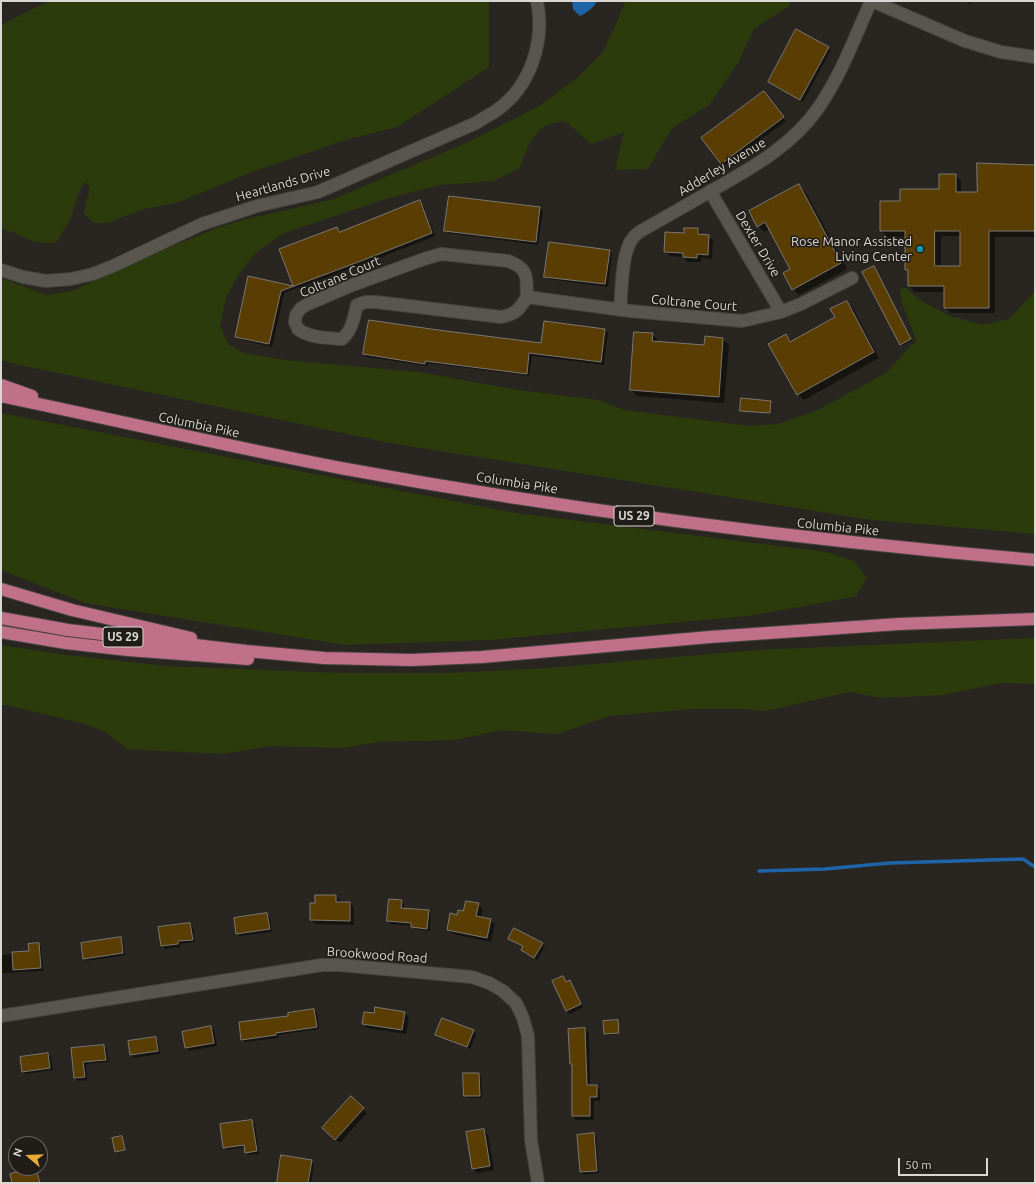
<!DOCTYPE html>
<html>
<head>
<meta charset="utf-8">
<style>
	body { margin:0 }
	#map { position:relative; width:1036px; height:1184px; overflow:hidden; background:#292621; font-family:Ubuntu,sans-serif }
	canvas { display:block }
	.frame { position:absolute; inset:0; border:2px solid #dad8d5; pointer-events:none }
	.north { position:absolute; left:8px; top:1136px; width:40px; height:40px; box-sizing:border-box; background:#201c18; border:1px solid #6a6764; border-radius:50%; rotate:289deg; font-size:11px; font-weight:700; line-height:16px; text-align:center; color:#dad8d5 }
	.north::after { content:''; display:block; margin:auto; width:14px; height:18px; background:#e8ab37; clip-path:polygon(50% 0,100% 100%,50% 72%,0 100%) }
	.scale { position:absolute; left:898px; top:1158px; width:90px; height:18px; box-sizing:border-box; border:2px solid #dad8d5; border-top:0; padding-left:5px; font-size:12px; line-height:14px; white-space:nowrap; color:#dad8d5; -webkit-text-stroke:3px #201c18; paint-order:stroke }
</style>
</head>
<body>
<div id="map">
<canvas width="1036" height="1184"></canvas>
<div class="frame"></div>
<div class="north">N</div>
<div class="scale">50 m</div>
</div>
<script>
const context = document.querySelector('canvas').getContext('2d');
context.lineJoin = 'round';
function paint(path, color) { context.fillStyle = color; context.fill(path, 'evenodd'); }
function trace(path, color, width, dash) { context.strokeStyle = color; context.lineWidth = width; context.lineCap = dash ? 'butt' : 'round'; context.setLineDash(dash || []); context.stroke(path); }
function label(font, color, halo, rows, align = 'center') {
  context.font = font + ' Ubuntu,sans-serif'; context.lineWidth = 3; context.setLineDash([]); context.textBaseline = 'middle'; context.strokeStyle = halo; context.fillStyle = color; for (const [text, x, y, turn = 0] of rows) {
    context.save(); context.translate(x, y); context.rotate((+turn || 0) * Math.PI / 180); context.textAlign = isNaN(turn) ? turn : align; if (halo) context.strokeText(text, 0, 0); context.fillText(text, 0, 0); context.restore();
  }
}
paint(new Path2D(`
	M 49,1 L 489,1 L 489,67 L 397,127 L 342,141 L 252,172 L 176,203 L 144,209 L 107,223 L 94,223 L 84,213 L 90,188 L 85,181 L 78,194 L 70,220 L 56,243 L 35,242 L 15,233 L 1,229 L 1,25 Z
	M 625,1 L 791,1 L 789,6 L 754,29 L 738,63 L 709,105 L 672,128 L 648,169 L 615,170 L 624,132 L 591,144 L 565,121 C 559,122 551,123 546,126 C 531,135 525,153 520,168 L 493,181 L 439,185 L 379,201 L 284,233 L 254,254 L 237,277 L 226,298 L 220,326 L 229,345 L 244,353 L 285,360 L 418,372 L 518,390 L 598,400 L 624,410 L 751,426 L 778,424 L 818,410 L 886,373 L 916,340 L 901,300 L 900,293 L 902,288 L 906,288 L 921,301 L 950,316 L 982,325 L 1009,319 L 1035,291 L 1035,534 L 872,520 L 390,443 L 20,365 L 1,360 L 1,278 L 46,295 L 72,291 L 172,246 L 220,227 L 247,219 L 334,199 L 466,143 L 539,106 L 577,78 L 603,52 L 617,22 Z
	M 1,413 L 515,513 L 826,552 L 854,561 L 867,578 L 856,596 L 822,603 L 746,616 L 490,640 L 345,645 L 85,603 L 1,570 Z
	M 1035,638 L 1035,684 L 1001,683 L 942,695 L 882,698 L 849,692 L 766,711 L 743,709 L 694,709 L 609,716 L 557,734 L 501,730 L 455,740 L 379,742 L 341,748 L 270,746 L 222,754 L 127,749 L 104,731 L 81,723 L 7,705 L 1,706 L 1,645 L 59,654 L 165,666 L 341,673 L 450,673 L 548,668 L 757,650 Z`), '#2c3b0c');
paint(new Path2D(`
	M 572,1 L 597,1 C 594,8 586,13 580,16 L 573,9 Z`), '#1f64a9');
paint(new Path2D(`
	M 1,1 L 7,1 L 1,4 Z
	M 964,1 L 972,1 L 971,4 Z
	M 829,48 L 831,50 L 803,102 L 772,85 L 769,82 Z
	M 767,95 L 786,121 L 724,166 L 721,164 Z
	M 1035,166 L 1035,237 L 995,237 L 995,313 L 951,313 L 945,307 L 945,292 L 915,292 L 909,286 L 909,273 L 906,270 L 906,237 L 887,237 L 881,231 L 901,202 L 940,190 L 955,175 L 961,181 L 961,193 L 978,193 ZM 941,236 L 961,236 L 961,267 L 941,267 Z
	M 798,185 L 805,191 L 847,269 L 799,295 L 793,289 L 791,269 L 770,229 L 764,232 L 758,226 Z
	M 419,201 L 422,204 L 435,236 L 364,264 L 284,293 L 272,347 L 239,339 L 236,336 L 249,278 L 295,287 L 280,249 L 337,228 L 340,233 Z
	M 540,208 L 543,211 L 538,245 L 448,233 L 445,230 Z
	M 698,229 L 702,235 L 708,236 L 713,240 L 712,259 L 701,258 L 701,262 L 688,262 L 684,257 L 670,256 L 665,252 L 685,234 Z
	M 609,250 L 612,253 L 608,287 L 548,279 L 545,276 Z
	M 874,268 L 912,341 L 901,346 L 863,273 Z
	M 847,302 L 853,308 L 879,358 L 804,400 L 798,394 L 786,335 L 792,342 L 837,318 Z
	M 605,330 L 608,333 L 604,365 L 532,356 L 529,376 L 428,363 L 427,366 L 367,357 L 364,354 L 542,344 Z
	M 652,334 L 658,340 L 658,343 L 705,346 L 723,339 L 729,345 L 724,403 L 637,396 L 631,390 Z
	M 771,402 L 772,403 L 771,414 L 741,410 Z
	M 316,896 L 336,896 L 341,901 L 341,903 L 350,903 L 354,908 L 354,925 L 315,924 L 311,919 L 316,904 Z
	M 401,901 L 404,904 L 404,909 L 429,911 L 431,914 L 430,931 L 415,929 L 412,926 L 391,924 L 388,921 Z
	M 478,904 L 483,909 L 481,918 L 490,920 L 495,924 L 491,942 L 453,934 L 448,929 L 458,916 Z
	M 267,914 L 270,917 L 272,932 L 240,936 L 237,934 Z
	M 190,924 L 193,927 L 195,942 L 180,944 L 180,947 L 165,949 L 162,946 Z
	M 120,938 L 123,941 L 125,955 L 87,961 L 84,959 Z
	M 510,938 L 542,944 L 545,946 L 537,960 L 525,953 L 522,950 L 523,947 Z
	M 38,944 L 41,947 L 43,971 L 1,973 L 1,955 L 30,952 Z
	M 563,977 L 567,983 L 569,981 L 572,984 L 583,1007 L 570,1014 L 567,1011 L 553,982 Z
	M 314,1010 L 317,1013 L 319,1029 L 278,1035 L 278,1038 L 245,1042 L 242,1039 L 289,1017 Z
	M 405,1013 L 409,1018 L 406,1034 L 367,1028 L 363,1023 Z
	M 618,1021 L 620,1034 L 606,1035 L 604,1022 Z
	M 211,1027 L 214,1030 L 217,1046 L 189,1051 L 186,1048 L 183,1033 Z
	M 585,1029 L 589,1033 L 590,1086 L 596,1086 L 600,1090 L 600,1101 L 594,1101 L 594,1120 L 576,1120 L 573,1116 L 573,1066 L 571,1064 Z
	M 473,1031 L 476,1034 L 470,1049 L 439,1037 L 437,1034 Z
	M 155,1038 L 158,1040 L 160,1054 L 134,1058 L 131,1055 L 129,1042 Z
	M 104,1046 L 107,1049 L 108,1062 L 86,1064 L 87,1080 L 78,1081 L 75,1078 L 72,1049 Z
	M 48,1054 L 51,1057 L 53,1070 L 26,1074 L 23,1072 Z
	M 479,1074 L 481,1076 L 482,1098 L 468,1098 L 465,1096 Z
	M 351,1097 L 367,1113 L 340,1143 L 323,1128 Z
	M 252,1121 L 255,1124 L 259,1154 L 248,1155 L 246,1152 L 245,1147 L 227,1150 L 224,1147 Z
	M 484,1130 L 488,1135 L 494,1170 L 477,1173 L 472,1168 Z
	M 593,1134 L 596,1137 L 599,1173 L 584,1175 L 581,1172 L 578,1136 Z
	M 114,1139 L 122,1139 L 125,1151 L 117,1153 L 116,1152 Z
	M 311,1161 L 314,1164 L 311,1183 L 278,1183 Z
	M 35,1168 L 38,1171 L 41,1183 L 13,1183 Z`), '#0007');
trace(new Path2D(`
	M 759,871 L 825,869 L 890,863 L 1023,859 L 1035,867`), '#1f64a9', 3.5);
const building = new Path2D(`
	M 796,29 L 829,47 L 800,100 L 768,82 Z
	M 764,91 L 784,117 L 721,164 L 701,138 Z
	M 977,163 L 1035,165 L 1035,231 L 989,231 L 989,308 L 944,308 L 944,286 L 908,286 L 908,270 L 905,270 L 905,231 L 880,231 L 880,201 L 900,201 L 900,189 L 939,189 L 939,174 L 956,174 L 956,192 L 977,192 ZM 935,231 L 960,231 L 960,266 L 935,266 Z
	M 799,184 L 841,263 L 792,290 L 783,273 L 790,269 L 765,222 L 757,227 L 749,211 Z
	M 449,196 L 540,207 L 536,242 L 444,231 Z
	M 420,200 L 432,233 L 361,261 L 281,291 L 269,344 L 235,337 L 248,276 L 293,286 L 279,249 L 337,227 L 339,232 Z
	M 684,228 L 698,228 L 698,234 L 709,235 L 708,255 L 697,254 L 697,258 L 683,257 L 683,253 L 664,252 L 665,232 L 684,233 Z
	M 549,242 L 610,250 L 605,284 L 544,277 Z
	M 874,266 L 911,339 L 900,345 L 862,272 Z
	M 847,301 L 874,352 L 797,395 L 768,344 L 786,334 L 790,342 L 835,317 L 830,309 Z
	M 369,320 L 438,330 L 541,343 L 544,321 L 605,329 L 601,362 L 529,353 L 527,374 L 425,361 L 425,364 L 363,354 Z
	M 634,332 L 653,333 L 652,341 L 704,345 L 705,336 L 723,338 L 719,397 L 630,390 Z
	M 741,398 L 771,401 L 770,413 L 740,411 Z
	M 315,895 L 336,895 L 336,902 L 350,902 L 350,921 L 310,920 L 310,903 L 315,903 Z
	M 389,899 L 402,900 L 401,908 L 429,910 L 427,929 L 411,927 L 411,923 L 387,921 Z
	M 466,901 L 479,903 L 476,916 L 491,919 L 487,938 L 447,930 L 450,913 L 457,915 L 458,910 L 463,911 Z
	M 267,913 L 270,929 L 236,934 L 234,918 Z
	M 190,923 L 193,940 L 178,941 L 178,944 L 161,946 L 158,927 Z
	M 514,928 L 543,943 L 534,958 L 521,950 L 523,946 L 508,939 Z
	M 121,937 L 123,953 L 83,959 L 81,943 Z
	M 39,943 L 41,968 L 13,970 L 12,952 L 29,951 L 28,944 Z
	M 563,976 L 566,982 L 570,980 L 581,1004 L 566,1011 L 552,981 Z
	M 375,1007 L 405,1012 L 402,1030 L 362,1024 L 364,1012 L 374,1013 Z
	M 314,1009 L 317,1027 L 276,1033 L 276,1035 L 241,1040 L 239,1022 L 288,1016 L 288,1013 Z
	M 442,1018 L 474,1030 L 467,1047 L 435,1035 Z
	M 618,1020 L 619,1033 L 604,1034 L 603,1021 Z
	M 211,1026 L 214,1043 L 185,1048 L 182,1032 Z
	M 585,1028 L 587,1085 L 597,1085 L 597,1097 L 590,1097 L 590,1116 L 572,1116 L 572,1064 L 570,1064 L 568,1029 Z
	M 156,1037 L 158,1051 L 130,1055 L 128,1041 Z
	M 104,1045 L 106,1060 L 83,1062 L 85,1077 L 74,1078 L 71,1048 Z
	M 48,1053 L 50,1068 L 22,1072 L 20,1057 Z
	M 463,1073 L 479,1073 L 480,1096 L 464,1096 Z
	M 351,1096 L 364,1108 L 335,1140 L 322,1128 Z
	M 252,1120 L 257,1151 L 245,1153 L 244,1145 L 223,1148 L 220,1124 Z
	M 484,1129 L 490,1166 L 472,1169 L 466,1132 Z
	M 594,1133 L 597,1171 L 580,1172 L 577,1135 Z
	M 122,1136 L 125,1150 L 115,1152 L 112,1138 Z
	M 281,1155 L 312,1160 L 308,1183 L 277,1183 Z
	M 33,1168 L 36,1168 L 40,1183 L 12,1183 L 10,1174 Z`);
paint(building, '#593d03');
trace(building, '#7c7872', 1);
const minor = new Path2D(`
	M 872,1 L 965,41 L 1001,52 L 1035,57
	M 710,191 L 781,312
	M 1,270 L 23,277 L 46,281 L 71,279 L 93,274 L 113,266 L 202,224 L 257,206 L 318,192 L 476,123 C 483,118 490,115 497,110 C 531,86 545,41 537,1
	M 527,297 C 526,278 530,269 508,261 L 441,254 L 424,259 L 350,286 L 308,304 L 301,308 L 296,315 L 295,322 L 298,329 C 309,338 328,338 342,339 C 352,331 354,317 357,305 L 366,302 L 376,302 L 501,317 C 516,314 519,310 527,297 L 630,311 L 742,321 L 781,312 L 801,304 L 852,278
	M 620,310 C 622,291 621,252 633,238 C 635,235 638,233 641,231 C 662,219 683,207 704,195 C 746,171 791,148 819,107 C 841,75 855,37 871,1
	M 1,1016 L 322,965 L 340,965 L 472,977 L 489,983 L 503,991 L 516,1003 L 523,1018 L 528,1036 L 531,1140 L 538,1183`);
const highway = new Path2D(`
	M 1,385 L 32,396
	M 1,396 C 116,420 231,447 346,469 C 574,511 804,540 1035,560
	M 1,589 L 72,610 L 191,638
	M 1,618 L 68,630 L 246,651 L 324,658 L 411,660 L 482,657 L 710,637 L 899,624 L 1035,619
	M 1,632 L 66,643 L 128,650 L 248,659`);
trace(minor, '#46433f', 14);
trace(highway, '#46433f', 14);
trace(minor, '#595650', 12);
trace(highway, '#c07089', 12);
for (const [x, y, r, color] of [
	[920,249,4,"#0f9aa8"]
]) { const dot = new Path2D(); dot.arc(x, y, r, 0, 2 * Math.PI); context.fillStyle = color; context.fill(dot); trace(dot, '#201c18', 1.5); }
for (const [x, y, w] of [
	[634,516,40],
	[123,637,40]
]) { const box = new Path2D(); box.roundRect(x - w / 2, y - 10, w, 20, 3); context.fillStyle = '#201c18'; context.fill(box); trace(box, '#dad8d5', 1); }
label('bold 12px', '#dad8d5', null, [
	["US 29",634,516],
	["US 29",123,637]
]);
label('13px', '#dad8d5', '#201c18', [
	["Adderley Avenue",722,167,-31],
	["Heartlands Drive",283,184,-16],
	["Dexter Drive",758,244,59],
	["Coltrane Court",340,277,-23],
	["Coltrane Court",694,303,5],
	["Columbia Pike",199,425,12],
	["Columbia Pike",517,483,9],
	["Columbia Pike",838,527,6],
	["Brookwood Road",377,955,4]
]);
label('13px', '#dad8d5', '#201c18', [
	["Rose Manor Assisted",912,242],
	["Living Center",912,257]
], 'right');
</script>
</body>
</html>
